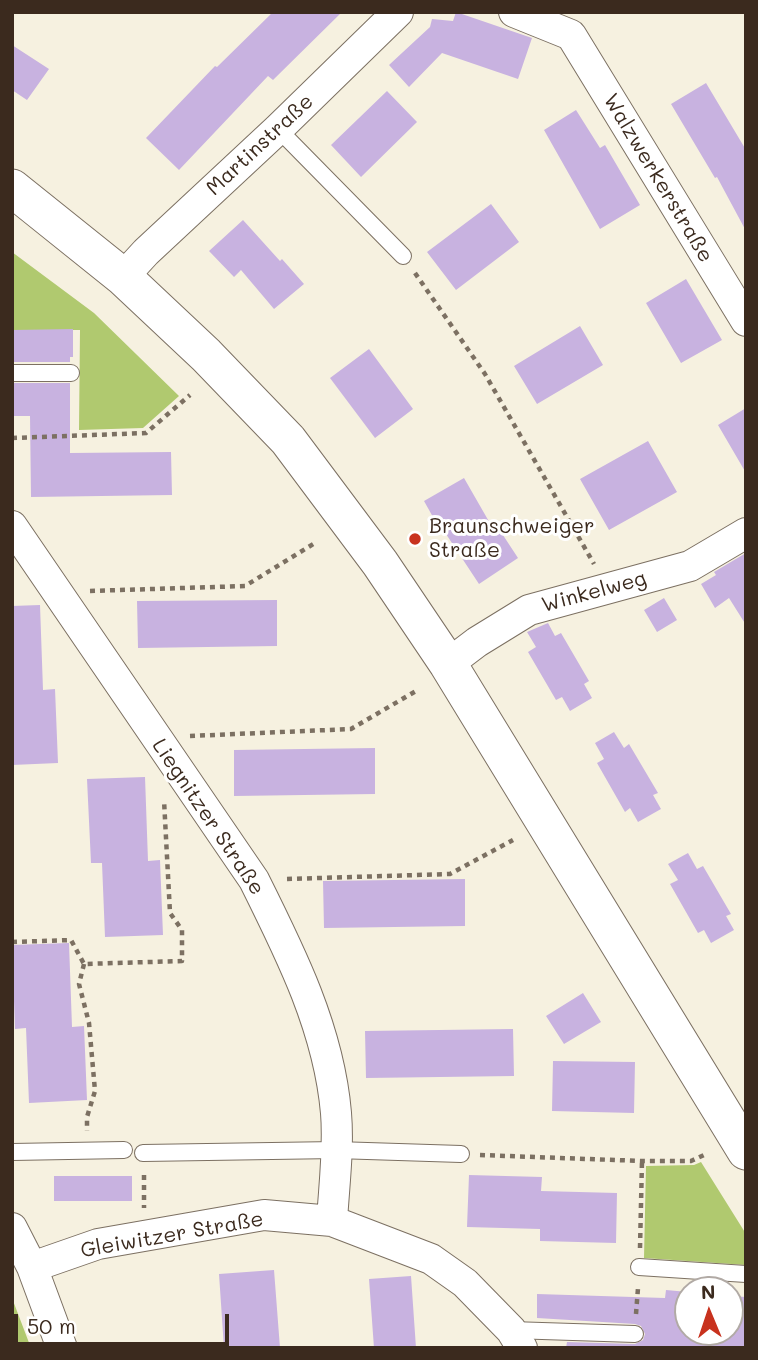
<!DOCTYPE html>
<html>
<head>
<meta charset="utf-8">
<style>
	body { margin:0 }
	#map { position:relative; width:758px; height:1360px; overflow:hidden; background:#f6f1e0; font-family:Mali,sans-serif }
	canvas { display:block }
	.frame { position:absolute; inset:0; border:14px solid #3b2a1e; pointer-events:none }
	.north { position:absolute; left:674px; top:1276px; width:70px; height:70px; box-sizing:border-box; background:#fff; border:2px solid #b1aaa5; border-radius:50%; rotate:358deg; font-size:19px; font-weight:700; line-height:28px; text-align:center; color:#3b2a1e }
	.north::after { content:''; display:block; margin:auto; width:24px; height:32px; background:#c8321e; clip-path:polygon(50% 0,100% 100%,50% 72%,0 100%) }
	.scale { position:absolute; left:14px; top:1314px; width:215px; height:32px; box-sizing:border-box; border:4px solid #3b2a1e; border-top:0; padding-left:9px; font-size:21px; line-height:24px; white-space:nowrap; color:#3b2a1e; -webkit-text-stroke:5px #fff; paint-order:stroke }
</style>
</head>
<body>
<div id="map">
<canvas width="758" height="1360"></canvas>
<div class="frame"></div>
<div class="north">N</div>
<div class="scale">50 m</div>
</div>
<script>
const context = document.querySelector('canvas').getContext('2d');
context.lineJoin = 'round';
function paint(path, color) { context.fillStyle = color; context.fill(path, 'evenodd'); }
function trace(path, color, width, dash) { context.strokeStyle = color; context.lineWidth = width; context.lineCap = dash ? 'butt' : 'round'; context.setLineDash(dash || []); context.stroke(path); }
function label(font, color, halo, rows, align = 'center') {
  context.font = font + ' Mali,sans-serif'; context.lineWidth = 6; context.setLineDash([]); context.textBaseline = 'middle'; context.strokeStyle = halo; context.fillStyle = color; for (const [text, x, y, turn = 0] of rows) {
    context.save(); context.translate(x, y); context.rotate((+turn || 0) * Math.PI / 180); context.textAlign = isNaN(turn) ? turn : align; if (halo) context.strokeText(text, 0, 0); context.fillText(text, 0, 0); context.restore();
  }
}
paint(new Path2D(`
	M 12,252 L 94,313 L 179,396 L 143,428 L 79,430 L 80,330 L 12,330 Z
	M 701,1162 L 746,1234 L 746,1265 L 644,1258 L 646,1166 L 694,1165 Z
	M 12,1298 L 31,1348 L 12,1348 Z`), '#b0c96f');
paint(new Path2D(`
	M 273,12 L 342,12 L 273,80 L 268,76 L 179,170 L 146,138 L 215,66 L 217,67 Z
	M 456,12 L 532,38 L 518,79 L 442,53 L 409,87 L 389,65 L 430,27 L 432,19 L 453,21 Z
	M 12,45 L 49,69 L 27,100 L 12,90 Z
	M 706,83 L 746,150 L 746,231 L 717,177 L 715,178 L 671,104 Z
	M 387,91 L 417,122 L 361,177 L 331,145 Z
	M 576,110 L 600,148 L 605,145 L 640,205 L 600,229 L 544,130 Z
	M 491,204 L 519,242 L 456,290 L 427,252 Z
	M 243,220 L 280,261 L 282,259 L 304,284 L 274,309 L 241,270 L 234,277 L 209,251 Z
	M 686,279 L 722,340 L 681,363 L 646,303 Z
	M 580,326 L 603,365 L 537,404 L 514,366 Z
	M 73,329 L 73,357 L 70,357 L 70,362 L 12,362 L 12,330 Z
	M 369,349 L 413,409 L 375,438 L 330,378 Z
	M 12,383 L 70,383 L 70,453 L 171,452 L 172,495 L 31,497 L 30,416 L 12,416 Z
	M 746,408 L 746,473 L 718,425 Z
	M 648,441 L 677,492 L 609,530 L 580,479 Z
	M 464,478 L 495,532 L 499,529 L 518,558 L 479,584 L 446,534 L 443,535 L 424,501 Z
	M 746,553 L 746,625 L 729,598 L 715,608 L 701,584 L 716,575 L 714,572 Z
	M 664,598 L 677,620 L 657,632 L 644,610 Z
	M 277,600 L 277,646 L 138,648 L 137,601 Z
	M 40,605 L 43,690 L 55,689 L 58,763 L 12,765 L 12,606 Z
	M 548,623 L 555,636 L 561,633 L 589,681 L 584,684 L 592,698 L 570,711 L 562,697 L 556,700 L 528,652 L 536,647 L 527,632 Z
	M 614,732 L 624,748 L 629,744 L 658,793 L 653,795 L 661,809 L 638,822 L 630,808 L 625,812 L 597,763 L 604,759 L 595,743 Z
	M 375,748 L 375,794 L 234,796 L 234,750 Z
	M 145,777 L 148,861 L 160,860 L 163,935 L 105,937 L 102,863 L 91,863 L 87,779 Z
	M 688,853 L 697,869 L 703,866 L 731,914 L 726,916 L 734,930 L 711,943 L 704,930 L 698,933 L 670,884 L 678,880 L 668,864 Z
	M 465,879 L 465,926 L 324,928 L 323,881 Z
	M 69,943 L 72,1027 L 84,1026 L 87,1100 L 29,1103 L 26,1028 L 15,1029 L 12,945 Z
	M 583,993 L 601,1022 L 564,1044 L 546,1016 Z
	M 513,1029 L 514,1076 L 366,1078 L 365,1031 Z
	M 553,1061 L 635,1062 L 634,1113 L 552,1111 Z
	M 469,1175 L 542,1177 L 541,1191 L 617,1193 L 616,1243 L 540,1241 L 540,1229 L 467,1227 Z
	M 54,1176 L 132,1176 L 132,1201 L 54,1201 Z
	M 274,1270 L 280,1348 L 224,1348 L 219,1274 Z
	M 411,1276 L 416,1348 L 374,1348 L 369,1279 Z
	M 666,1290 L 688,1292 L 688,1332 L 730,1332 L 730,1296 L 746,1297 L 746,1348 L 566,1348 L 567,1342 L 635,1344 L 643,1340 L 645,1334 L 641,1326 L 635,1324 L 537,1318 L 537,1294 L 665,1298 Z`), '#c8b2e0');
const service = new Path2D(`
	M 278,129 L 403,256
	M 12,373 L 71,373
	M 12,1152 L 124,1150
	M 143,1153 L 336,1150 L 461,1154
	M 639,1267 L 746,1274
	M 511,1330 L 635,1334`);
const minor = new Path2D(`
	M 514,12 L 571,35 L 746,321
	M 123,277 L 146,252 L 278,129 L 398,12
	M 12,526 L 254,880 C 291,954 329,1030 336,1113 C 339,1148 334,1186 332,1221
	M 448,664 L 477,642 L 529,610 L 690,566 L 746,533
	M 12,1228 L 32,1267 L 62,1348
	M 32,1267 L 98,1244 L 264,1215 L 332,1221 L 431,1259 L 465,1283 L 511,1330 L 522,1348`);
const tertiary = new Path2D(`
	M 12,188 L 123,277 L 206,355 L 288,440 L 380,563 L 448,664 L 746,1151`);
trace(service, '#7c7062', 18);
trace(minor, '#7c7062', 32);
trace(tertiary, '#7c7062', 39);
trace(new Path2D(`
	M 415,273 L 485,374 L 594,564
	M 12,438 L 146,433 L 190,395
	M 90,591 L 245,586 L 315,543
	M 190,736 L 351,729 L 416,691
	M 287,879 L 450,874 L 513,840
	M 12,942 L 71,940 L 84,964 L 182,961 L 182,930 L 170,913 L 164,800
	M 84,964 L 79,984 L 89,1023 L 95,1091 L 87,1117 L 87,1131
	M 480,1155 L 642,1161 L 691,1161 L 704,1155
	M 144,1175 L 144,1208
	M 640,1248 L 642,1161
	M 636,1314 L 638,1288`), '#7c7062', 4.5, [5, 5]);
trace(service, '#fff', 16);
trace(minor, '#fff', 30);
trace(tertiary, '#fff', 37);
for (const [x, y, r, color] of [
	[415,539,7,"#c8321e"]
]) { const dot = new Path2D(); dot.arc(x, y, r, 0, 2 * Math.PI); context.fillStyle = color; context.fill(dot); trace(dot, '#fff', 2.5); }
label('21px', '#3b2a1e', '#fff', [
	["Martinstraße",260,145,-43],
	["Walzwerkerstraße",658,178,59],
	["Winkelweg",594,592,-15],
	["Liegnitzer Straße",208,817,56],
	["Gleiwitzer Straße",172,1235,-10]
]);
label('21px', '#3b2a1e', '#fff', [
	["Braunschweiger",429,527],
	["Straße",429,551]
], 'left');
</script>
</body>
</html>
